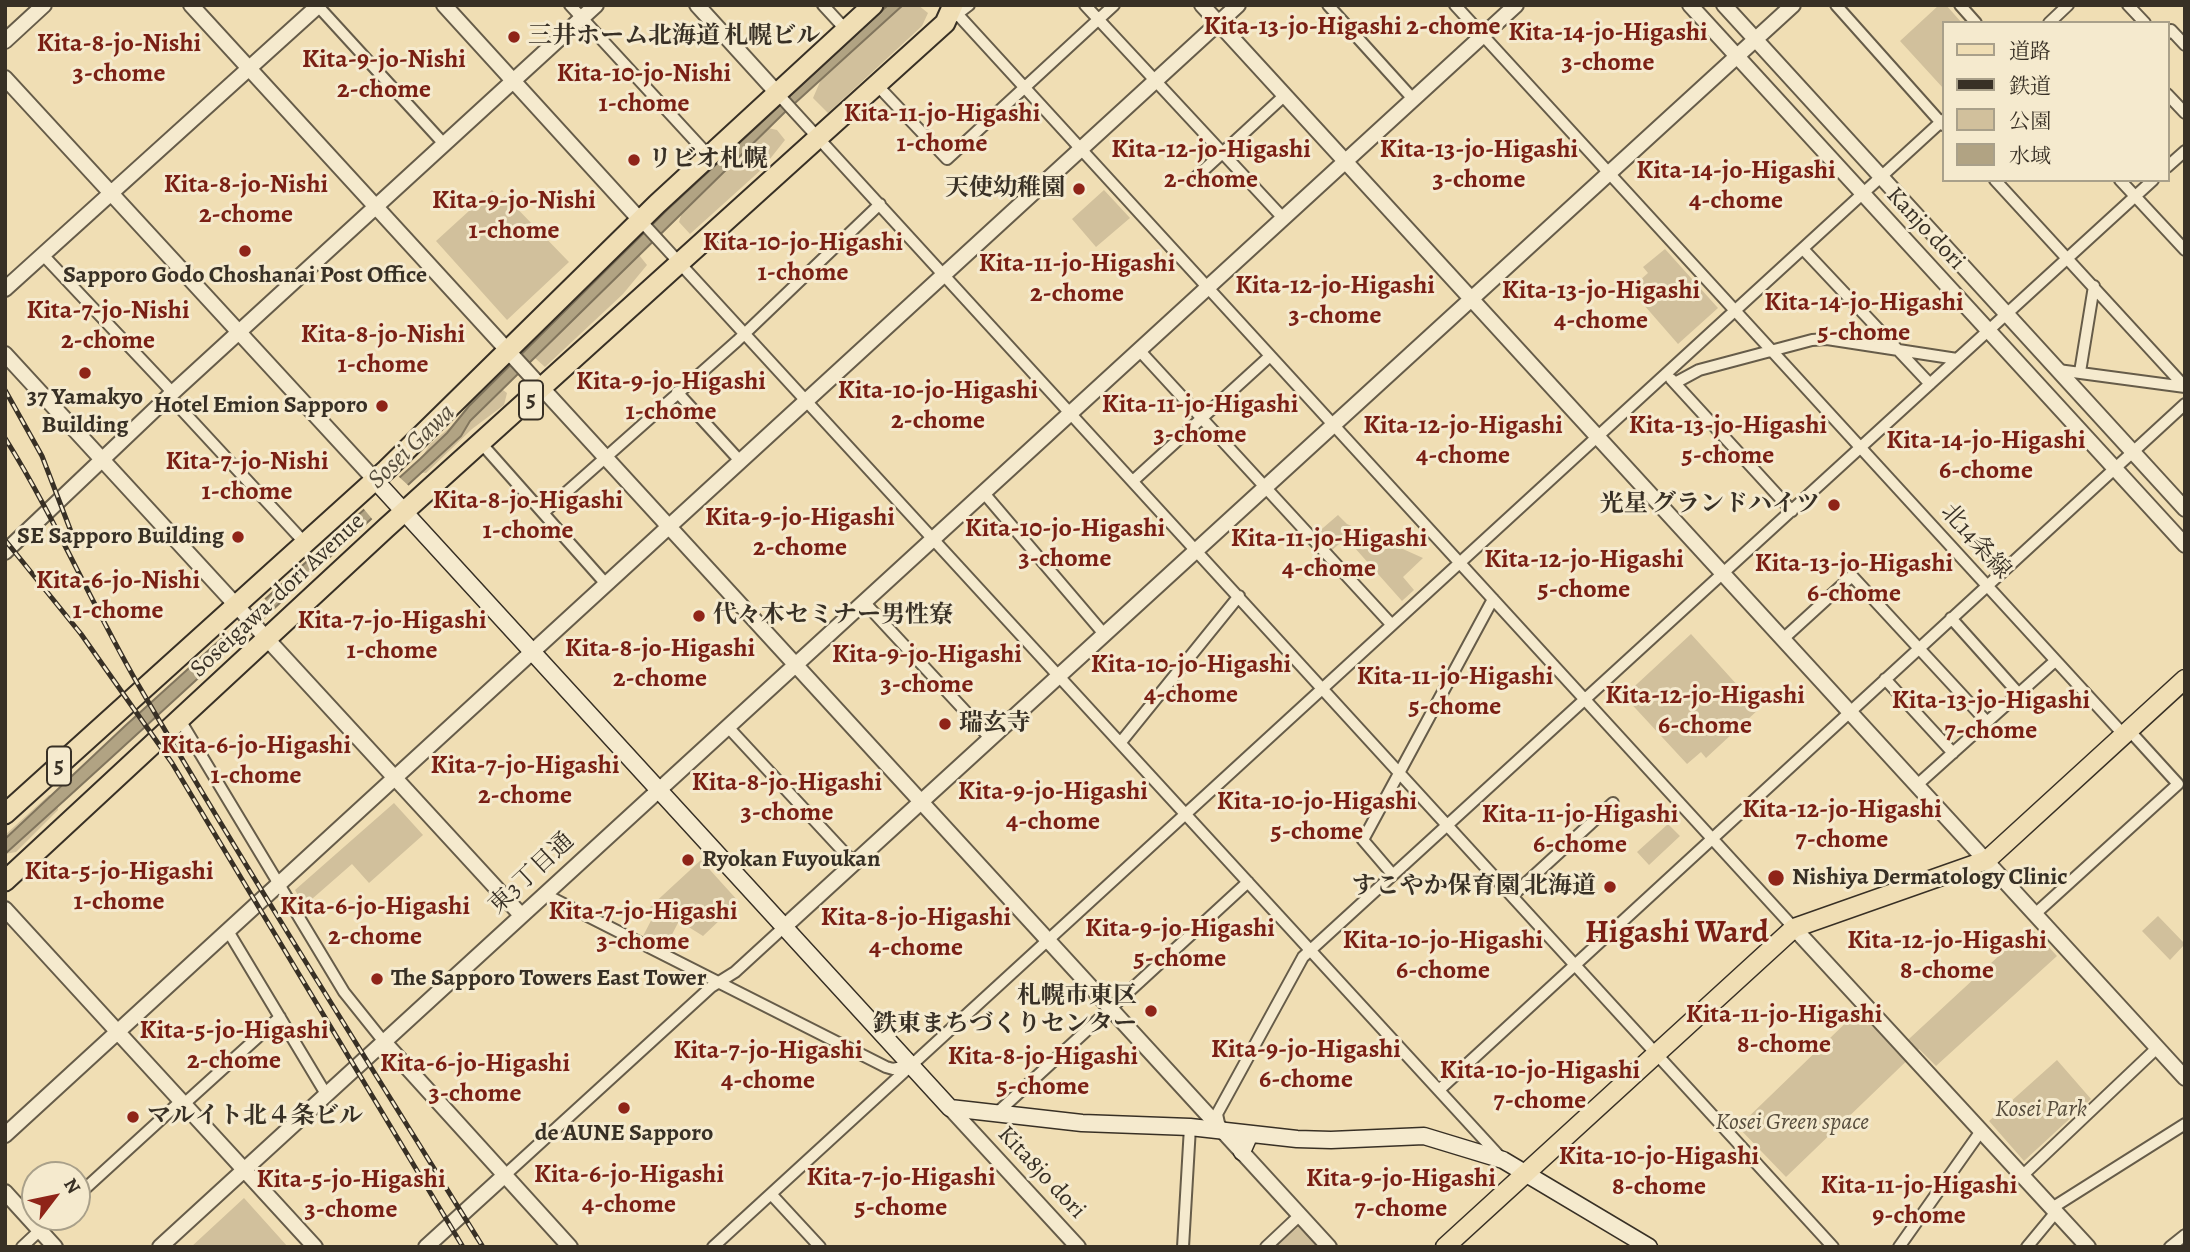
<!DOCTYPE html>
<html>
<head>
<meta charset="utf-8">
<style>
	body { margin:0 }
	#map { position:relative; width:2190px; height:1252px; overflow:hidden; background:#f0deb4; font-family:Alegreya,"Noto Serif JP",serif }
	canvas { display:block }
	.frame { position:absolute; inset:0; border:7px solid #383025; pointer-events:none }
	.legend { position:absolute; left:1942px; top:21px; width:228px; height:161px; box-sizing:border-box; background:#f5eace; border:2px solid #a9a08a; margin:0; padding:9px 12px; list-style:none; font-size:21px; color:#383025 }
	.legend li { display:flex; align-items:center; gap:14px; height:35px }
	.legend b { width:35px; border:2px solid #a9a08a }
	.north { position:absolute; left:21px; top:1161px; width:70px; height:70px; box-sizing:border-box; background:#f5eace; border:2px solid #a9a08a; border-radius:50%; rotate:58deg; font-size:19px; font-weight:700; line-height:28px; text-align:center; color:#383025 }
	.north::after { content:''; display:block; margin:auto; width:24px; height:32px; background:#8f2418; clip-path:polygon(50% 0,100% 100%,50% 72%,0 100%) }
</style>
</head>
<body>
<div id="map">
<canvas width="2190" height="1252"></canvas>
<div class="frame"></div>
<ul class="legend">
<li><b style="height:9px;background:#f0deb4"></b>道路</li>
<li><b style="height:9px;background:#383025"></b>鉄道</li>
<li><b style="height:19px;background:#d1c09c"></b>公園</li>
<li><b style="height:19px;background:#b1a383"></b>水域</li>
</ul>
<div class="north">N</div>
</div>
<script>
const context = document.querySelector('canvas').getContext('2d');
context.lineJoin = 'round';
function paint(path, color) { context.fillStyle = color; context.fill(path, 'evenodd'); }
function trace(path, color, width, dash) { context.strokeStyle = color; context.lineWidth = width; context.lineCap = dash ? 'butt' : 'round'; context.setLineDash(dash || []); context.stroke(path); }
function label(font, color, halo, rows, align = 'center') {
  context.font = font + ' Alegreya,"Noto Serif JP",serif'; context.lineWidth = 6; context.setLineDash([]); context.textBaseline = 'middle'; context.strokeStyle = halo; context.fillStyle = color; for (const [text, x, y, turn = 0] of rows) {
    context.save(); context.translate(x, y); context.rotate((+turn || 0) * Math.PI / 180); context.textAlign = isNaN(turn) ? turn : align; if (halo) context.strokeText(text, 0, 0); context.fillText(text, 0, 0); context.restore();
  }
}
paint(new Path2D(`
	M 901,5 L 918,5 L 928,13 L 922,26 L 828,113 L 813,98 L 823,75 Z
	M 1939,5 L 1946,5 L 1962,23 L 1943,23 L 1943,88 L 1900,41 Z
	M 768,128 L 777,130 L 785,140 L 762,169 L 690,234 L 679,222 L 687,197 Z
	M 492,190 L 501,200 L 505,196 L 569,262 L 507,320 L 436,241 Z
	M 1104,190 L 1130,218 L 1096,247 L 1072,219 Z
	M 1665,249 L 1718,308 L 1678,344 L 1630,289 L 1648,273 L 1643,267 Z
	M 639,255 L 647,265 L 623,294 L 545,367 L 535,358 L 552,328 Z
	M 499,387 L 507,393 L 504,405 L 472,429 L 426,473 L 413,472 L 430,444 Z
	M 1338,515 L 1347,524 L 1423,558 L 1403,577 L 1414,590 L 1402,601 L 1346,538 L 1331,551 L 1316,534 Z
	M 1691,634 L 1759,709 L 1706,758 L 1701,752 L 1687,764 L 1624,696 Z
	M 49,795 L 56,796 L 58,810 L 16,852 L 5,854 L 5,835 Z
	M 394,803 L 423,835 L 369,883 L 352,864 L 304,906 L 295,890 Z
	M 1668,824 L 1680,836 L 1649,865 L 1637,852 Z
	M 701,860 L 739,902 L 703,936 L 679,921 L 665,948 L 643,936 L 655,913 L 650,907 Z
	M 2158,916 L 2185,944 L 2170,960 L 2142,931 Z
	M 2030,927 L 2057,956 L 1936,1066 L 1919,1049 L 1786,1177 L 1738,1127 L 1859,1010 L 1897,1050 Z
	M 2057,1060 L 2091,1099 L 2024,1161 L 1989,1121 Z
	M 244,1198 L 288,1247 L 191,1247 Z
	M 1298,1224 L 1318,1247 L 1273,1247 Z`), '#d1c09c');
const water = new Path2D(`
	M 888,5 L 903,5 L 784,113 L 470,421 L 461,436 C 309,576 159,716 5,854 L 5,839 L 125,726 L 420,459 L 447,433 L 469,406 L 667,210 Z`);
paint(water, '#b1a383');
trace(water, '#81755d', 2);
paint(new Path2D(`
	M 398,476 L 409,486 L 373,520 L 363,508 Z
	M 264,598 L 274,609 L 236,644 L 226,633 Z`), '#f0deb4');
const minor = new Path2D(`
	M 317,5 L 444,144
	M 570,5 L 709,156
	M 823,5 L 846,30
	M 1085,5 L 1283,218
	M 1328,5 L 1413,99
	M 1455,5 L 2123,734
	M 1836,5 L 1943,125
	M 1960,5 L 1976,23
	M 2128,5 L 2145,23
	M 950,6 L 1794,928
	M 952,18 L 969,5
	M 2049,23 L 2068,5
	M 2167,34 L 2171,30 L 2185,45
	M 876,84 L 947,159 L 1114,5
	M 778,94 L 1833,1247
	M 2167,94 L 2185,113
	M 2167,167 L 2185,151
	M 1193,180 L 1285,95
	M 1995,180 L 2185,387
	M 2120,180 L 2185,250
	M 641,221 L 1501,1158
	M 1803,249 L 1930,384
	M 43,255 L 173,393
	M 1139,350 L 1391,624
	M 2058,370 L 2185,387
	M 2080,372 L 2094,286
	M 1671,379 L 1792,511
	M 1675,383 L 1699,370 L 1812,340 L 1827,339 L 1957,359
	M 677,392 L 741,462
	M 169,396 L 304,542
	M 481,443 L 606,584
	M 1134,480 L 1270,356
	M 983,492 L 1104,634
	M 543,513 L 737,341 L 880,204
	M 864,602 L 991,739
	M 1951,618 L 2019,694
	M 1783,639 L 1852,576 L 1987,722
	M 1885,679 L 1953,753
	M 180,720 L 344,992 L 384,1042
	M 727,726 L 854,863
	M 1121,742 L 1239,596
	M 1917,785 L 2055,661
	M 1393,875 L 1363,840 L 1493,599
	M 544,894 L 886,1067 L 893,1069 L 907,1066
	M 1513,895 L 1613,803
	M 2035,914 L 2178,784 L 2128,729
	M 228,931 L 326,1094
	M 1439,1090 L 2185,404
	M 184,1104 L 280,1017
	M 998,1112 L 1248,882
	M 1220,1128 L 1217,1114 L 1303,957 L 2153,180
	M 505,1175 L 711,987 L 735,972 L 783,928
	M 2022,1176 L 2157,1048
	M 771,1194 L 820,1247
	M 77,1196 L 181,1101
	M 2052,1208 L 2185,1124
	M 22,1247 L 54,1217
	M 713,1247 L 1943,120
	M 1183,1247 L 1190,1127
	M 1266,1247 L 1300,1215
	M 1899,1247 L 1981,1131
	M 2027,1247 L 2056,1212
	M 2170,1247 L 2185,1235`);
const tertiary = new Path2D(`
	M 191,5 L 1329,1247
	M 444,5 L 641,221
	M 697,5 L 778,94
	M 1202,5 L 2185,1078
	M 1690,5 L 2185,545
	M 1724,5 L 2185,509
	M 5,41 L 44,5
	M 5,78 L 375,480
	M 5,289 L 319,5
	M 5,354 L 521,915
	M 5,552 L 169,396 L 596,5
	M 5,909 L 315,1247
	M 783,928 L 1793,5
	M 1794,928 L 2088,1247
	M 384,1042 L 570,1247
	M 950,1108 L 1078,1247
	M 5,1135 L 1238,5
	M 5,1192 L 55,1247
	M 160,1247 L 1516,5
	M 426,1247 L 505,1175`);
const secondary = new Path2D(`
	M 375,480 L 950,1108 L 1082,1123 L 1190,1127 L 1297,1139 L 1331,1140 L 1424,1136 L 1503,1160 L 1649,1247
	M 1242,1152 L 1250,1134`);
const primary = new Path2D(`
	M 1445,1247 L 1794,928 L 1987,860 L 2185,679`);
const trunk = new Path2D(`
	M 5,814 L 386,470 L 657,204 L 873,5
	M 5,881 L 386,528 L 945,23 L 953,5`);
trace(minor, '#665c49', 14);
trace(tertiary, '#665c49', 18);
trace(secondary, '#383025', 19);
trace(primary, '#383025', 21);
trace(trunk, '#383025', 23);
trace(minor, '#f5eace', 10);
trace(tertiary, '#f5eace', 14);
trace(secondary, '#f5eace', 16);
trace(primary, '#f0deb4', 18);
trace(trunk, '#f0deb4', 19);
const rail = new Path2D(`
	M 5,390 L 42,456 L 75,542
	M 5,438 C 54,516 90,601 136,681 C 248,872 366,1059 483,1247
	M 5,540 L 81,634 L 172,763 L 463,1247`);
trace(rail, '#383025', 5);
trace(rail, '#f5eace', 2.5, [8]);
for (const [x, y, r, color] of [
	[514,37,7,"#8f2418"],
	[634,160,7,"#8f2418"],
	[1079,189,7,"#8f2418"],
	[245,251,7,"#8f2418"],
	[85,373,7,"#8f2418"],
	[382,406,7,"#8f2418"],
	[1834,505,7,"#8f2418"],
	[238,537,7,"#8f2418"],
	[699,616,7,"#8f2418"],
	[945,724,7,"#8f2418"],
	[688,860,7,"#8f2418"],
	[1776,878,9,"#8f2418"],
	[1610,887,7,"#8f2418"],
	[377,979,7,"#8f2418"],
	[1151,1011,7,"#8f2418"],
	[624,1108,7,"#8f2418"],
	[133,1117,7,"#8f2418"]
]) { const dot = new Path2D(); dot.arc(x, y, r, 0, 2 * Math.PI); context.fillStyle = color; context.fill(dot); trace(dot, '#f5eace', 2.5); }
for (const [x, y, w] of [
	[531,400,24],
	[59,766,24]
]) { const box = new Path2D(); box.roundRect(x - w / 2, y - 19.5, w, 39, 5); context.fillStyle = '#f5eace'; context.fill(box); trace(box, '#383025', 2); }
label('bold 23px', '#383025', null, [
	["5",531,400],
	["5",59,766]
]);
label('bold 24px', '#383025', '#f5eace', [
	["三井ホーム北海道 札幌ビル",528,37],
	["リビオ札幌",648,160],
	["天使幼稚園",1065,189,"right"],
	["Sapporo Godo Choshanai Post Office",245,276,"center"],
	["37 Yamakyo",85,398,"center"],
	["Building",85,426,"center"],
	["Hotel Emion Sapporo",368,406,"right"],
	["光星 グランドハイツ",1820,505,"right"],
	["SE Sapporo Building",224,537,"right"],
	["代々木セミナー男性寮",713,616],
	["瑞玄寺",959,724],
	["Ryokan Fuyoukan",702,860],
	["Nishiya Dermatology Clinic",1792,878],
	["すこやか保育園 北海道",1596,887,"right"],
	["The Sapporo Towers East Tower",391,979],
	["札幌市東区",1137,997,"right"],
	["鉄東まちづくりセンター",1137,1025,"right"],
	["マルイト北４条ビル",147,1117],
	["de AUNE Sapporo",624,1134,"center"]
], 'left');
label('24px', '#383025', '#f5eace', [
	["Kanjo dori",1925,229,47],
	["北14条線",1975,542,48],
	["Soseigawa-dori Avenue",278,596,-43],
	["東3丁目通",532,874,-43],
	["Kita8jo dori",1041,1173,47]
]);
label('italic 24px', '#574d3d', '#f5eace', [
	["Kosei Park",2041,1110],
	["Kosei Green space",1792,1123]
]);
label('bold 26px', '#7a1f14', '#f5eace', [
	["Kita-13-jo-Higashi 2-chome",1352,28],
	["Kita-14-jo-Higashi",1608,34],
	["3-chome",1608,64],
	["Kita-8-jo-Nishi",119,45],
	["3-chome",119,75],
	["Kita-9-jo-Nishi",384,61],
	["2-chome",384,91],
	["Kita-10-jo-Nishi",644,75],
	["1-chome",644,105],
	["Kita-11-jo-Higashi",942,115],
	["1-chome",942,145],
	["Kita-12-jo-Higashi",1211,151],
	["2-chome",1211,181],
	["Kita-13-jo-Higashi",1479,151],
	["3-chome",1479,181],
	["Kita-14-jo-Higashi",1736,172],
	["4-chome",1736,202],
	["Kita-8-jo-Nishi",246,186],
	["2-chome",246,216],
	["Kita-9-jo-Nishi",514,202],
	["1-chome",514,232],
	["Kita-10-jo-Higashi",803,244],
	["1-chome",803,274],
	["Kita-11-jo-Higashi",1077,265],
	["2-chome",1077,295],
	["Kita-12-jo-Higashi",1335,287],
	["3-chome",1335,317],
	["Kita-13-jo-Higashi",1601,292],
	["4-chome",1601,322],
	["Kita-14-jo-Higashi",1864,304],
	["5-chome",1864,334],
	["Kita-7-jo-Nishi",108,312],
	["2-chome",108,342],
	["Kita-8-jo-Nishi",383,336],
	["1-chome",383,366],
	["Kita-9-jo-Higashi",671,383],
	["1-chome",671,413],
	["Kita-10-jo-Higashi",938,392],
	["2-chome",938,422],
	["Kita-11-jo-Higashi",1200,406],
	["3-chome",1200,436],
	["Kita-12-jo-Higashi",1463,427],
	["4-chome",1463,457],
	["Kita-13-jo-Higashi",1728,427],
	["5-chome",1728,457],
	["Kita-14-jo-Higashi",1986,442],
	["6-chome",1986,472],
	["Kita-7-jo-Nishi",247,463],
	["1-chome",247,493],
	["Kita-8-jo-Higashi",528,502],
	["1-chome",528,532],
	["Kita-9-jo-Higashi",800,519],
	["2-chome",800,549],
	["Kita-10-jo-Higashi",1065,530],
	["3-chome",1065,560],
	["Kita-11-jo-Higashi",1329,540],
	["4-chome",1329,570],
	["Kita-12-jo-Higashi",1584,561],
	["5-chome",1584,591],
	["Kita-13-jo-Higashi",1854,565],
	["6-chome",1854,595],
	["Kita-6-jo-Nishi",118,582],
	["1-chome",118,612],
	["Kita-7-jo-Higashi",392,622],
	["1-chome",392,652],
	["Kita-8-jo-Higashi",660,650],
	["2-chome",660,680],
	["Kita-9-jo-Higashi",927,656],
	["3-chome",927,686],
	["Kita-10-jo-Higashi",1191,666],
	["4-chome",1191,696],
	["Kita-11-jo-Higashi",1455,678],
	["5-chome",1455,708],
	["Kita-12-jo-Higashi",1705,697],
	["6-chome",1705,727],
	["Kita-13-jo-Higashi",1991,702],
	["7-chome",1991,732],
	["Kita-6-jo-Higashi",256,747],
	["1-chome",256,777],
	["Kita-7-jo-Higashi",525,767],
	["2-chome",525,797],
	["Kita-8-jo-Higashi",787,784],
	["3-chome",787,814],
	["Kita-9-jo-Higashi",1053,793],
	["4-chome",1053,823],
	["Kita-10-jo-Higashi",1317,803],
	["5-chome",1317,833],
	["Kita-12-jo-Higashi",1842,811],
	["7-chome",1842,841],
	["Kita-11-jo-Higashi",1580,816],
	["6-chome",1580,846],
	["Kita-5-jo-Higashi",119,873],
	["1-chome",119,903],
	["Kita-6-jo-Higashi",375,908],
	["2-chome",375,938],
	["Kita-7-jo-Higashi",643,913],
	["3-chome",643,943],
	["Kita-8-jo-Higashi",916,919],
	["4-chome",916,949],
	["Kita-9-jo-Higashi",1180,930],
	["5-chome",1180,960],
	["Kita-10-jo-Higashi",1443,942],
	["6-chome",1443,972],
	["Kita-12-jo-Higashi",1947,942],
	["8-chome",1947,972],
	["Kita-11-jo-Higashi",1784,1016],
	["8-chome",1784,1046],
	["Kita-5-jo-Higashi",234,1032],
	["2-chome",234,1062],
	["Kita-9-jo-Higashi",1306,1051],
	["6-chome",1306,1081],
	["Kita-7-jo-Higashi",768,1052],
	["4-chome",768,1082],
	["Kita-8-jo-Higashi",1043,1058],
	["5-chome",1043,1088],
	["Kita-6-jo-Higashi",475,1065],
	["3-chome",475,1095],
	["Kita-10-jo-Higashi",1540,1072],
	["7-chome",1540,1102],
	["Kita-10-jo-Higashi",1659,1158],
	["8-chome",1659,1188],
	["Kita-6-jo-Higashi",629,1176],
	["4-chome",629,1206],
	["Kita-7-jo-Higashi",901,1179],
	["5-chome",901,1209],
	["Kita-9-jo-Higashi",1401,1180],
	["7-chome",1401,1210],
	["Kita-5-jo-Higashi",351,1181],
	["3-chome",351,1211],
	["Kita-11-jo-Higashi",1919,1187],
	["9-chome",1919,1217]
]);
label('italic 26px', '#564d3c', '#f5eace', [
	["Sosei Gawa",412,447,-44]
]);
label('bold 32px', '#7a1f14', '#f5eace', [
	["Higashi Ward",1677,934]
]);
</script>
</body>
</html>
